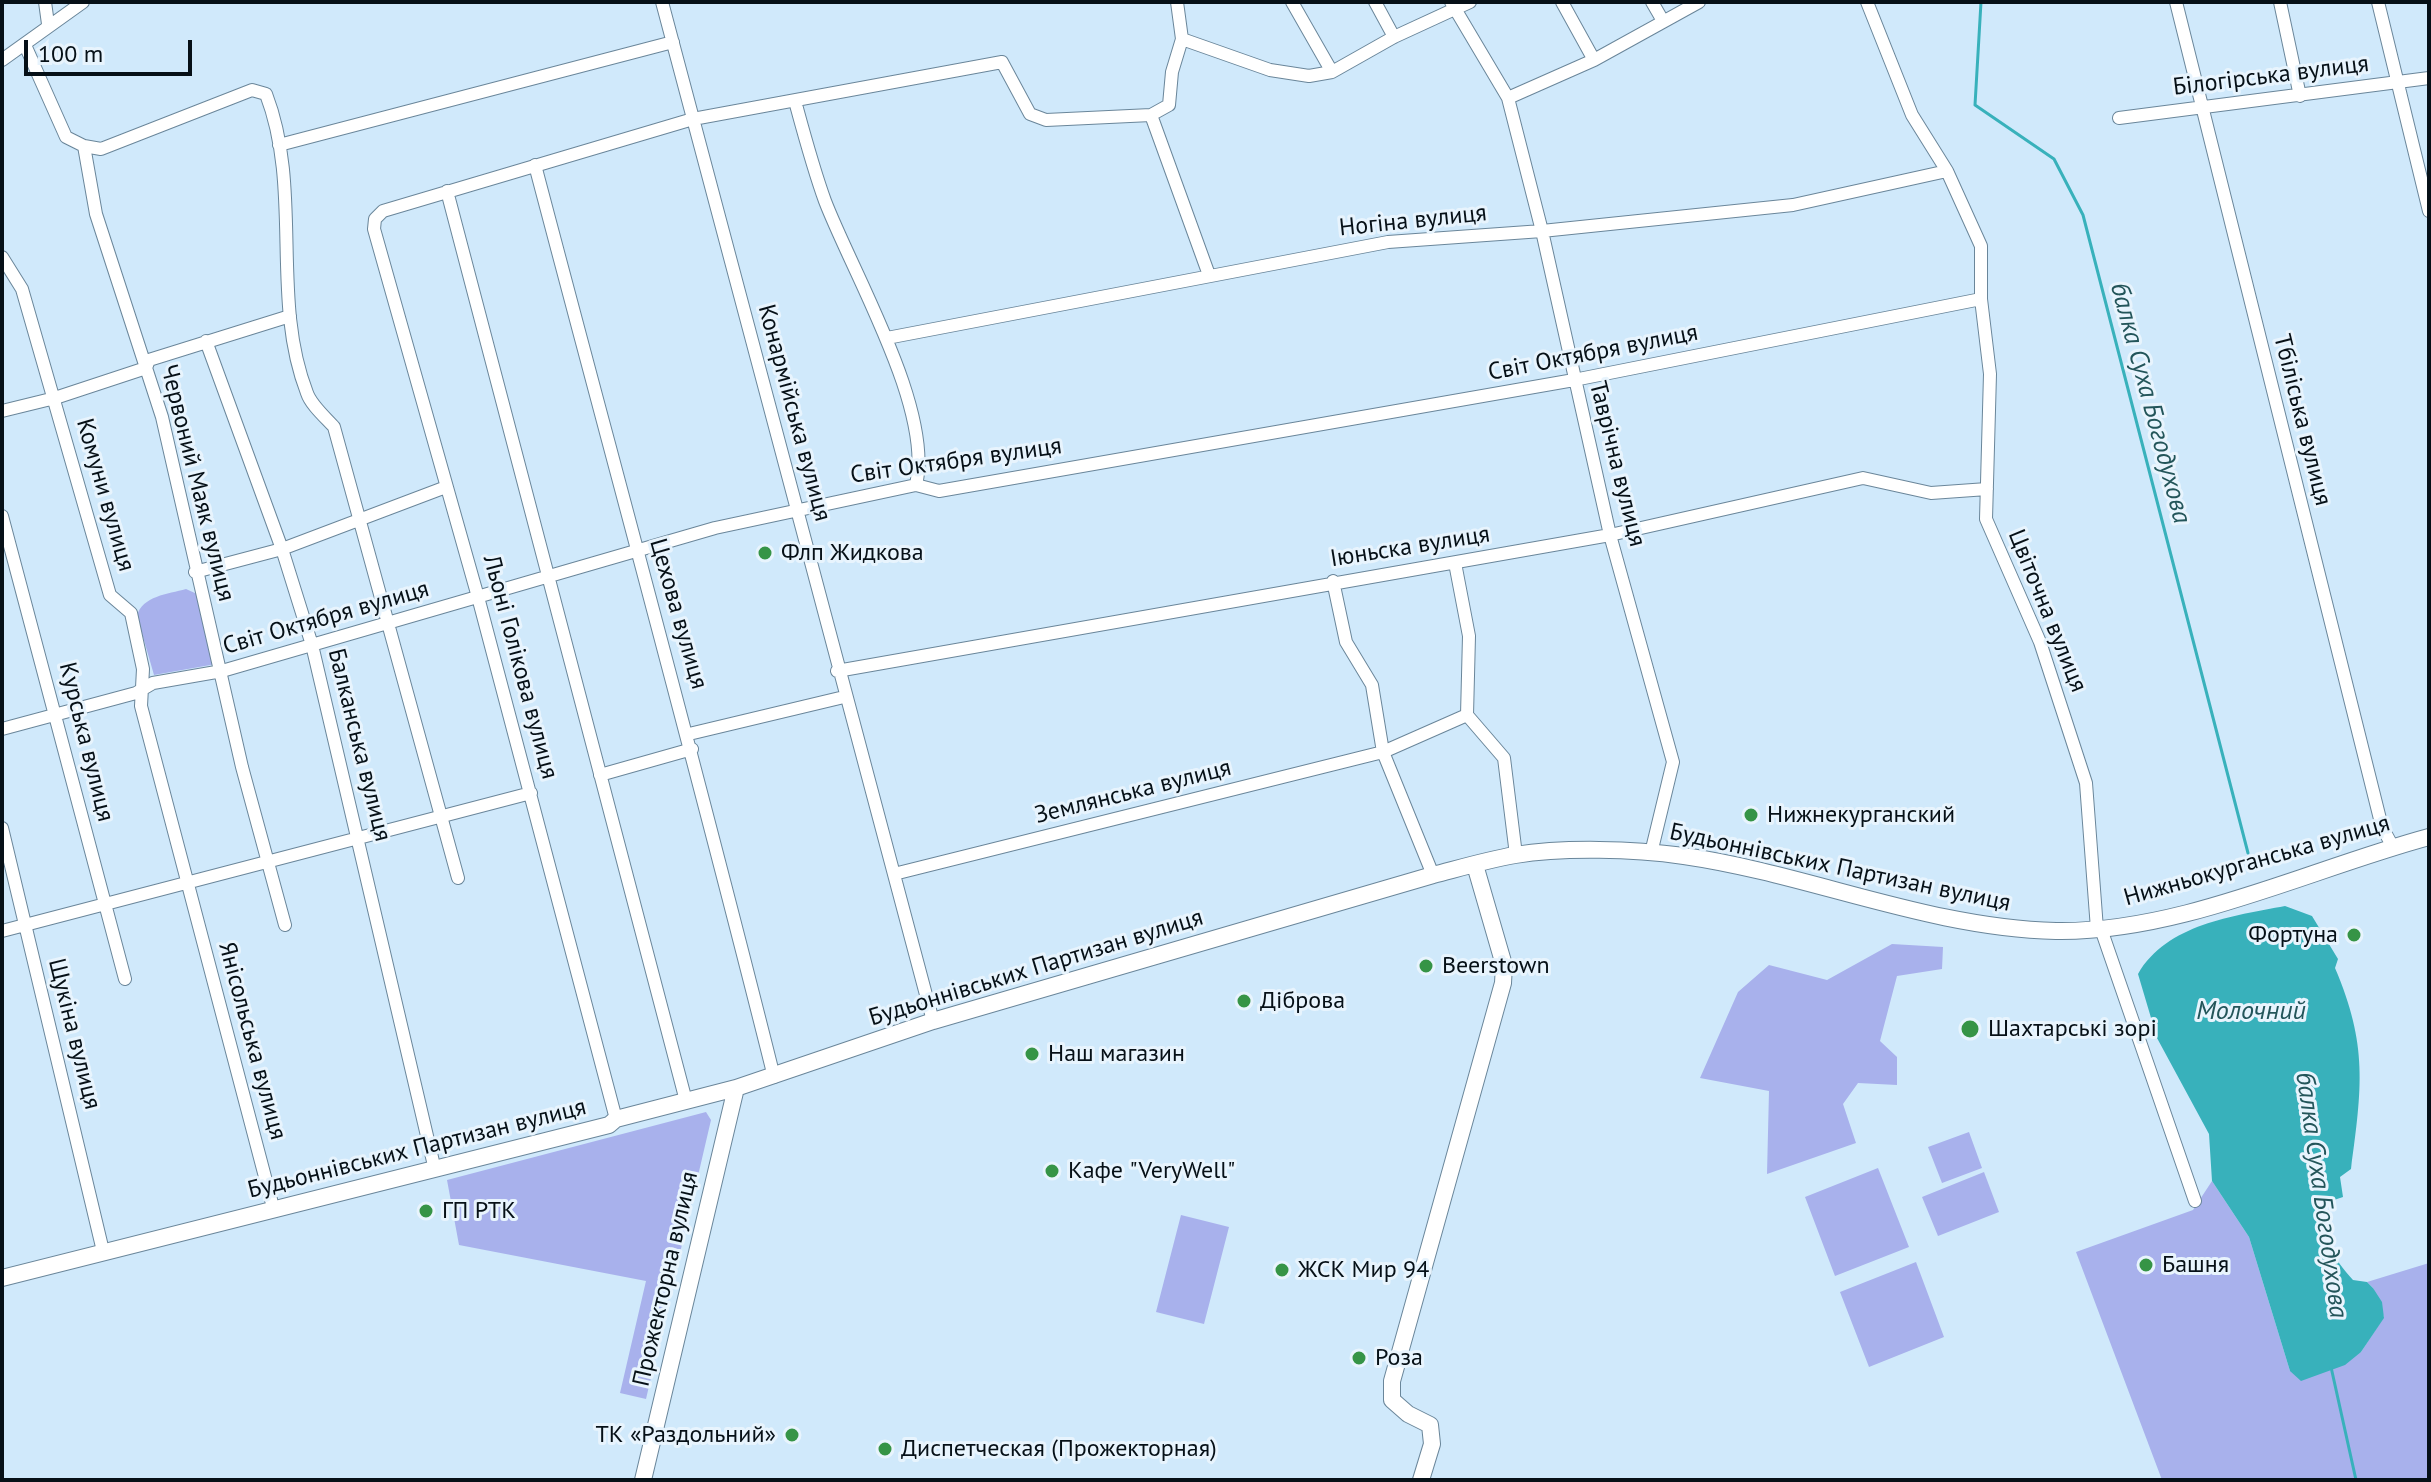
<!DOCTYPE html>
<html>
<head>
<meta charset="utf-8">
<style>
	body { margin:0 }
	#map { position:relative; width:2431px; height:1482px; overflow:hidden; background:#d0e9fb; font-family:"PT Sans",sans-serif }
	canvas { display:block }
	.frame { position:absolute; inset:0; border:4px solid #061017; pointer-events:none }
	.scale { position:absolute; left:24px; top:40px; width:168px; height:36px; box-sizing:border-box; border:4px solid #061017; border-top:0; padding-left:10px; font-size:24px; line-height:28px; white-space:nowrap; color:#061017; -webkit-text-stroke:6px #e8f4fd; paint-order:stroke }
</style>
</head>
<body>
<div id="map">
<canvas width="2431" height="1482"></canvas>
<div class="frame"></div>
<div class="scale">100 m</div>
</div>
<script>
const context = document.querySelector('canvas').getContext('2d');
context.lineJoin = 'round';
function paint(path, color) { context.fillStyle = color; context.fill(path, 'evenodd'); }
function trace(path, color, width, dash) { context.strokeStyle = color; context.lineWidth = width; context.lineCap = dash ? 'butt' : 'round'; context.setLineDash(dash || []); context.stroke(path); }
function label(font, color, halo, rows, align = 'center') {
  context.font = font + ' "PT Sans",sans-serif'; context.lineWidth = 6; context.setLineDash([]); context.textBaseline = 'middle'; context.strokeStyle = halo; context.fillStyle = color; for (const [text, x, y, turn = 0] of rows) {
    context.save(); context.translate(x, y); context.rotate((+turn || 0) * Math.PI / 180); context.textAlign = isNaN(turn) ? turn : align; if (halo) context.strokeText(text, 0, 0); context.fillText(text, 0, 0); context.restore();
  }
}
paint(new Path2D(`
	M 186,589 L 197,594 L 216,664 L 154,675 L 137,616 C 142,596 168,594 186,589 Z
	M 1892,944 L 1943,947 L 1942,969 L 1897,976 L 1880,1041 L 1897,1057 L 1897,1085 L 1858,1083 L 1843,1104 L 1856,1143 L 1767,1174 L 1769,1091 L 1700,1078 L 1738,992 L 1769,965 L 1827,980 Z
	M 706,1112 L 711,1120 L 646,1399 L 620,1393 L 646,1281 L 459,1245 L 447,1180 Z
	M 1969,1132 L 1982,1168 L 1942,1183 L 1928,1147 Z
	M 1878,1168 L 1909,1247 L 1835,1276 L 1805,1197 Z
	M 1984,1172 L 1999,1212 L 1938,1236 L 1922,1197 Z
	M 2212,1181 L 2249,1237 L 2290,1371 L 2361,1352 L 2384,1317 L 2373,1288 L 2367,1282 L 2429,1263 L 2429,1480 L 2162,1480 L 2076,1252 L 2193,1210 Z
	M 1181,1215 L 1229,1227 L 1204,1324 L 1156,1312 Z
	M 1916,1262 L 1944,1337 L 1869,1367 L 1840,1292 Z`), '#a8b1ec');
paint(new Path2D(`
	M 2285,906 L 2312,916 L 2338,959 L 2335,968 C 2368,1045 2362,1088 2351,1169 L 2340,1177 L 2343,1197 L 2328,1202 C 2313,1229 2335,1260 2353,1280 L 2367,1282 L 2373,1288 L 2382,1302 L 2384,1318 L 2361,1352 L 2345,1365 L 2301,1381 L 2290,1371 L 2249,1237 L 2212,1181 L 2209,1134 L 2157,1038 L 2138,974 C 2167,924 2233,916 2285,906 Z`), '#38b1bb');
trace(new Path2D(`
	M 1981,2 L 1975,105 L 2054,159 L 2083,215 L 2248,853
	M 2331,1367 L 2356,1480`), '#38b1bb', 3);
const street = new Path2D(`
	M 45,2 L 48,24
	M 662,2 L 933,1021
	M 1177,2 L 1182,39 L 1172,72 L 1169,105 L 1151,115 L 1209,275
	M 1292,2 L 1332,72
	M 1375,2 L 1394,37
	M 1451,2 L 1508,98 L 1542,231 L 1610,535 L 1673,762 L 1651,853
	M 1562,2 L 1594,60
	M 1652,2 L 1663,21
	M 1867,2 L 1912,115 L 1947,171 L 1981,246 L 1981,299 L 1990,374 L 1986,519 L 2040,642 L 2086,783 L 2097,929
	M 2176,2 L 2382,827 L 2393,847
	M 2280,2 L 2300,96
	M 2378,2 L 2429,211
	M 1182,39 L 1270,70 L 1309,76 L 1332,72 L 1394,37 L 1470,2
	M 25,45 L 66,137 L 84,146 L 101,149 L 252,90 L 266,94 C 303,190 270,298 307,393 C 311,405 325,417 334,427 L 458,878
	M 2,60 L 83,2
	M 1508,98 L 1594,60 L 1699,2
	M 795,101 C 804,134 813,168 825,201 C 853,274 934,410 916,485
	M 2119,118 L 2429,78
	M 279,145 L 673,42
	M 84,146 L 96,214 L 162,417 L 242,767 L 285,925
	M 535,165 C 615,469 698,772 774,1077
	M 447,191 L 686,1101
	M 2,257 L 22,289 L 110,595 L 131,613 L 143,669 L 141,706 L 274,1211
	M 887,338 L 1388,242 L 1542,231 L 1793,205 L 1947,171
	M 206,341 L 282,549 L 312,645 L 435,1170
	M 2,411 L 55,398 L 146,368 L 149,360 L 290,316
	M 2,516 L 125,979
	M 1455,563 L 1469,636 L 1467,715 L 1504,758 L 1516,855
	M 195,572 L 282,549 L 446,487
	M 1333,581 L 1346,642 L 1372,685 L 1383,752 L 1433,875
	M 837,671 L 1610,535 L 1863,478 L 1931,493 L 1987,489
	M 2,729 L 136,693 L 153,683 L 222,671 L 715,528 L 916,485 L 939,491 L 1574,380 L 1981,299
	M 689,734 L 844,697
	M 600,775 L 692,749
	M 2,828 L 103,1251
	M 894,874 L 1383,752 L 1467,715
	M 2101,929 L 2195,1201
	M 2,931 L 531,793
	M 616,1119 L 478,597 L 374,229 L 375,219 L 383,211 L 693,119 L 1002,62 L 1030,114 L 1046,120 L 1151,115`);
const secondary = new Path2D(`
	M 2,1278 L 609,1125 L 616,1119 L 736,1088 L 933,1021 L 1433,875 C 1460,868 1487,860 1515,855 C 1565,847 1633,849 1684,856 C 1809,874 1928,928 2056,931 C 2180,933 2310,869 2429,837
	M 643,1480 L 736,1088
	M 1421,1480 L 1432,1444 L 1430,1425 L 1408,1414 L 1392,1400 L 1392,1381 L 1503,983 L 1504,965 L 1475,865`);
trace(street, '#6a869a', 14);
trace(secondary, '#6a869a', 18);
trace(street, '#fff', 12);
trace(secondary, '#fff', 16);
for (const [x, y, r, color] of [
	[765,553,8,"#369446"],
	[1751,815,8,"#369446"],
	[2354,935,8,"#369446"],
	[1426,966,8,"#369446"],
	[1244,1001,8,"#369446"],
	[1970,1029,10,"#369446"],
	[1032,1054,8,"#369446"],
	[1052,1171,8,"#369446"],
	[426,1211,8,"#369446"],
	[2146,1265,8,"#369446"],
	[1282,1270,8,"#369446"],
	[1359,1358,8,"#369446"],
	[792,1435,8,"#369446"],
	[885,1449,8,"#369446"]
]) { const dot = new Path2D(); dot.arc(x, y, r, 0, 2 * Math.PI); context.fillStyle = color; context.fill(dot); trace(dot, '#e8f4fd', 3); }
label('24px', '#061017', '#e8f4fd', [
	["Білогірська вулиця",2271,76,-7],
	["Ногіна вулиця",1413,221,-6],
	["Світ Октября вулиця",1593,353,-11],
	["Конармійська вулиця",794,413,75],
	["Тбіліська вулиця",2302,420,76],
	["Світ Октября вулиця",956,461,-8],
	["Таврічна вулиця",1617,464,76],
	["Червоний Маяк вулиця",197,483,76],
	["Комуни вулиця",105,495,74],
	["Iюньска вулиця",1410,547,-9],
	["Цвiточна вулиця",2047,611,68],
	["Цехова вулиця",678,614,74],
	["Світ Октября вулиця",326,618,-16],
	["Льоні Голікова вулиця",520,667,75],
	["Курська вулиця",86,742,76],
	["Балканська вулиця",359,745,76],
	["Землянська вулиця",1133,792,-14],
	["Нижньокурганська вулиця",2257,861,-16],
	["Будьоннівських Партизан вулиця",1840,868,12],
	["Будьоннівських Партизан вулиця",1036,968,-17],
	["Щукіна вулиця",74,1034,76],
	["Янісольська вулиця",252,1041,75],
	["Будьоннівських Партизан вулиця",417,1149,-14],
	["Прожекторна вулиця",666,1279,-77]
]);
label('24px', '#061017', '#e8f4fd', [
	["Флп Жидкова",781,553],
	["Нижнекурганский",1767,815],
	["Фортуна",2338,935,"right"],
	["Beerstown",1442,966],
	["Діброва",1260,1001],
	["Шахтарські зорі",1988,1029],
	["Наш магазин",1048,1054],
	["Кафе \"VeryWell\"",1068,1171],
	["ГП РТК",442,1211],
	["Башня",2162,1265],
	["ЖСК Мир 94",1298,1270],
	["Роза",1375,1358],
	["ТК «Раздольний»",776,1435,"right"],
	["Диспетческая (Прожекторная)",901,1449]
], 'left');
label('italic 26px', '#23555a', '#e8f4fd', [
	["балка Суха Богодухова",2150,403,75],
	["Молочний",2251,1012],
	["балка Суха Богодухова",2321,1195,82]
]);
</script>
</body>
</html>
